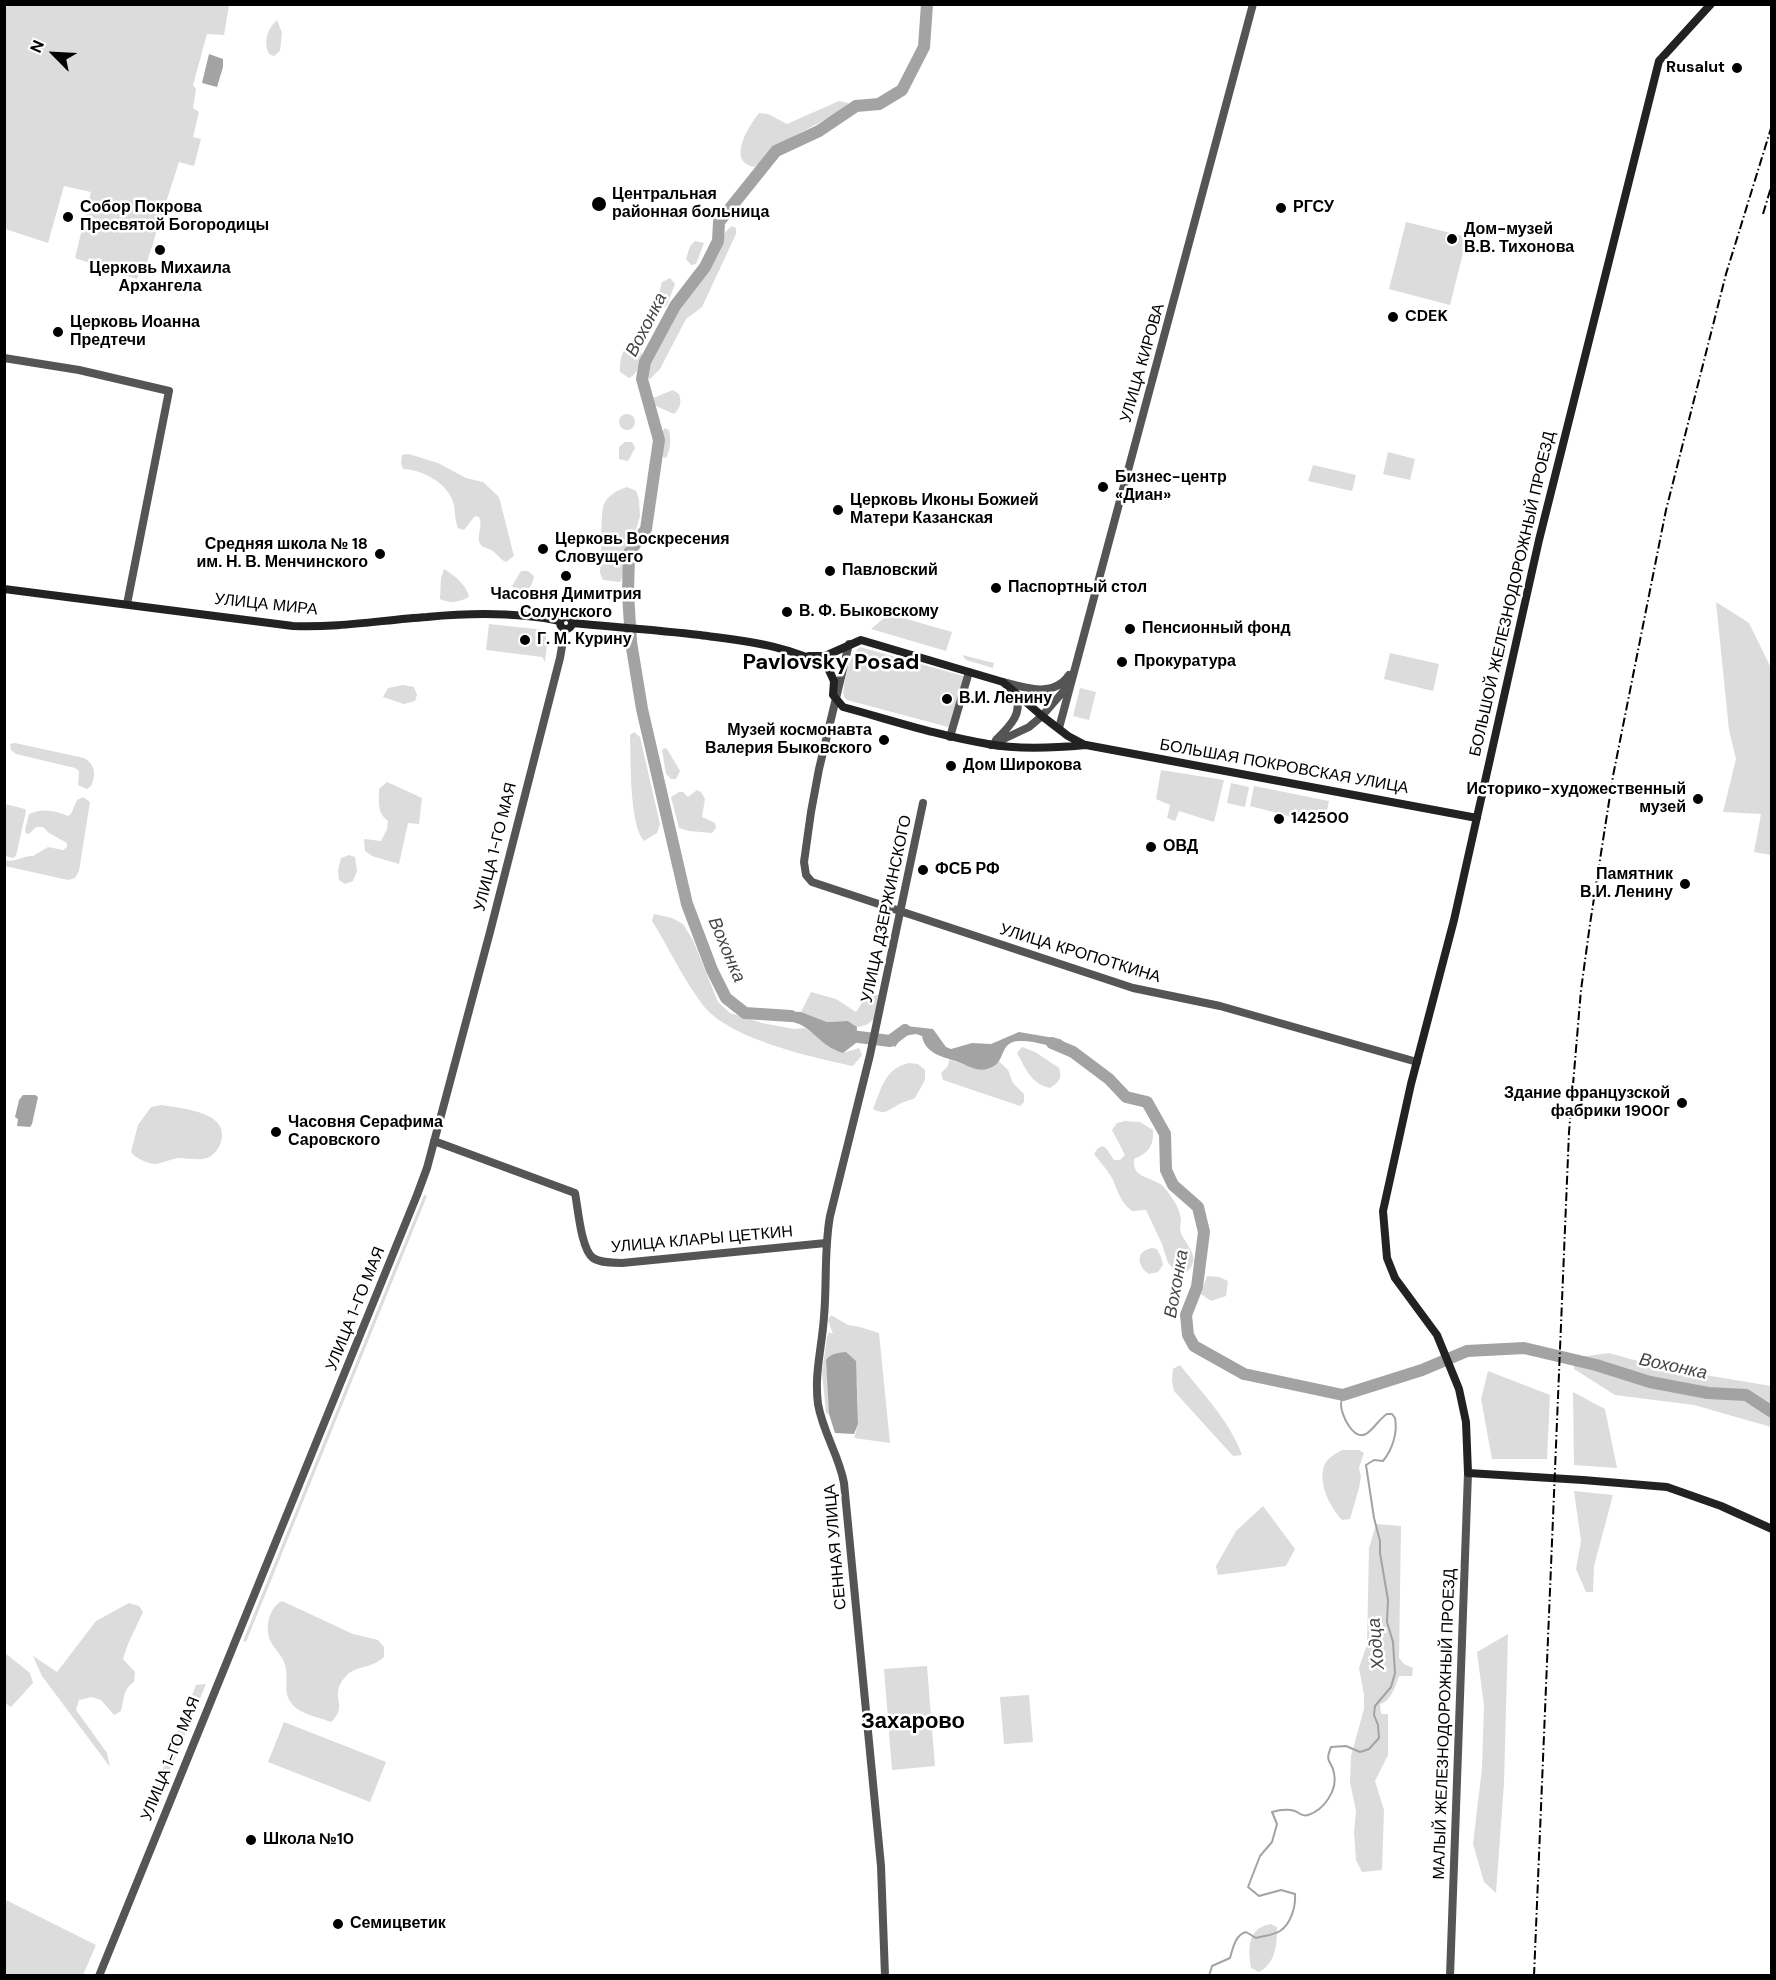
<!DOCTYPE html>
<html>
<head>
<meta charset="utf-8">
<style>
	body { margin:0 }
	#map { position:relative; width:1776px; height:1980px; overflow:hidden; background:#fff; font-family:"DM Sans",sans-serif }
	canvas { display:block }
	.frame { position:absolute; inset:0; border:6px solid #000; pointer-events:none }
	.north { position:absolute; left:24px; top:24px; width:60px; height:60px; -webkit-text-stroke:4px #fff; paint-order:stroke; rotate:294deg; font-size:16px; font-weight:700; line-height:24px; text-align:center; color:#000 }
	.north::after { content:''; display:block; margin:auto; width:21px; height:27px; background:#000; clip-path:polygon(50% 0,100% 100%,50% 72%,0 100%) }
</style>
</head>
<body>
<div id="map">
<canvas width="1776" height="1980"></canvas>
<div class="frame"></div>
<div class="north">N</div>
</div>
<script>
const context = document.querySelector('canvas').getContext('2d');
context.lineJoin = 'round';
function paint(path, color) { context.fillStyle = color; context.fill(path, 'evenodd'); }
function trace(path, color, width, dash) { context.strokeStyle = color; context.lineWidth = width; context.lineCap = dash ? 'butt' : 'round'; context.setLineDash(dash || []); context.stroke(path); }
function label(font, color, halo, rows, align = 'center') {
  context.font = font + ' "DM Sans",sans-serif'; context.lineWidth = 5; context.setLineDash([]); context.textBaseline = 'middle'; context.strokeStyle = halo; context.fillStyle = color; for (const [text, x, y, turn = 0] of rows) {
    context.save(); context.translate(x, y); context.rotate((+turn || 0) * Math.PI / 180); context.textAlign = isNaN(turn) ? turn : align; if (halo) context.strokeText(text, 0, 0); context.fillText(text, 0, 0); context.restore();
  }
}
paint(new Path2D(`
	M 5,4 L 229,5 L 224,35 L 207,34 L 193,85 L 196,89 L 193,108 L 199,112 L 193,137 L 201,139 L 194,166 L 179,162 L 145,268 L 141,268 L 137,279 L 75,258 L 91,192 L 64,186 L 48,243 L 5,229 Z
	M 277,20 L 282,33 L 280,51 L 274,56 L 269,54 C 263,43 267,29 277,20 Z
	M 839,101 L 848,103 L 847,108 L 777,145 L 763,161 L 754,167 C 726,161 749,126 759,113 L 768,114 L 787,124 Z
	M 1406,222 L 1467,237 L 1450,305 L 1389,289 Z
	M 732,226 L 736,228 L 736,234 L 702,307 L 686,319 L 660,369 L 650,379 L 647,378 C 645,348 692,291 709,265 C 718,252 719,235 732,226 Z
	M 695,241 L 704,243 L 696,264 L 691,265 L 686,259 L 690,246 Z
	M 670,278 L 675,284 L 667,305 L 662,309 L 658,306 L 657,301 L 662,282 Z
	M 635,343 L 641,346 C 643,358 640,373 629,378 L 620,372 C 620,360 621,346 635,343 Z
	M 673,390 L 679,394 C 682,403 680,408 674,414 L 656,406 L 653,402 L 653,398 Z
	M619 422a8 8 0 1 1 16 0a8 8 0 1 1-16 0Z
	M 665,428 L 669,430 C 671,439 671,449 666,458 L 663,457 L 662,431 Z
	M 625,442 L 632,442 L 635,448 L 628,461 L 619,459 L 619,447 Z
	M 1388,452 L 1415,459 L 1410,480 L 1383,474 Z
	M 409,454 L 438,463 L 466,478 L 483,482 L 499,497 L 514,556 L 506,562 C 499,559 497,553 491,550 C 488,548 484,548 482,546 C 474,539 484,526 479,517 L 475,516 L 464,530 L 458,528 C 454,519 456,508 452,499 C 444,481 422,470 403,469 L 401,463 L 402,455 Z
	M 1313,465 L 1356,475 L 1352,491 L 1308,481 Z
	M 627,487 L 636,491 L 639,499 L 640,516 L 636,530 L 626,550 L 626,570 L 620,582 L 603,580 L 600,573 C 602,558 600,514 604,504 C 608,495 618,490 627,487 Z
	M 444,569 C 454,575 467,585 469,597 C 460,602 450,604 440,599 L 441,578 Z
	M 521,571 L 528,571 L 534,576 C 532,586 529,592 518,593 L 512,586 Z
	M 1716,602 L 1749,623 L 1771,668 L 1771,855 L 1754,852 L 1761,814 L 1723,812 L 1736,759 L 1729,730 Z
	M 889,614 L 952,632 L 946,651 L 871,629 Z
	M 489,624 L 545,630 L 547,646 L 545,662 L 542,657 L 486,650 Z
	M 860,647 L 967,677 L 952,728 L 847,700 L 844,697 C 842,685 849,655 860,647 Z
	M 1390,653 L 1439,664 L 1433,691 L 1384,679 Z
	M 962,655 L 994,663 L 993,668 L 966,660 Z
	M 403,685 L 414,687 L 417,695 L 415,701 L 404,704 L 383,697 L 388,688 Z
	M 1080,688 L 1096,692 L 1089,720 L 1073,716 Z
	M 634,732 L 640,737 L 660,824 L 657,833 L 644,841 C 629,825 631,759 630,735 Z
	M 15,743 L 84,758 C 96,765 96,775 91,786 L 87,789 L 78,785 L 79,771 L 75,768 L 16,754 L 11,750 L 10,744 Z
	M 665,748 L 667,749 L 680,771 L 676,779 L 671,779 L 666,774 L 662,750 Z
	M 1161,770 L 1224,780 L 1214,822 L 1179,811 L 1175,821 L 1167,818 L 1170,805 L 1156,799 Z
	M 387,782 L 422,798 L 419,824 L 408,823 L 399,864 L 372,856 L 365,851 L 364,839 L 381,841 L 387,829 L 388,821 C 377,813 379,802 379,789 Z
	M 1231,783 L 1249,787 L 1245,807 L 1227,803 Z
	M 1254,786 L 1329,801 L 1324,825 L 1250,806 Z
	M 697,790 L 701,792 L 705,799 L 702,817 L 715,823 L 716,828 L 712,833 L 689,831 L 679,828 L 671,797 L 679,792 L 683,792 L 688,797 Z
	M 83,797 L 90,802 L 79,871 L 75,878 L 68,880 L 5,866 L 5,860 C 15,863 23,855 33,856 L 48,847 L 63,850 L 67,847 L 67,843 L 49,833 L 43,827 L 36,827 L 30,833 L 26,834 L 25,830 L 29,814 C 43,808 54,810 68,816 L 71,814 L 77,800 Z
	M 5,804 L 25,809 L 26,811 L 16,856 L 13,858 L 5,856 Z
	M 349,855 L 355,857 L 357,871 L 353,881 L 345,884 L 339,880 L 338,870 L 341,858 Z
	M 654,914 L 672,918 L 683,924 L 693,940 L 718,1002 L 730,1013 L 762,1023 L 794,1029 L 805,1028 L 843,1053 L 859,1048 L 862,1055 L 853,1066 C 811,1057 728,1039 702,1004 C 683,979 669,948 652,921 Z
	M 811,992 L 836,999 L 856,1012 L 865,998 L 881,994 L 876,1018 L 866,1025 L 857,1027 L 848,1021 L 827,1022 L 801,1012 Z
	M 1022,1047 L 1035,1052 L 1059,1068 C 1062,1079 1060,1081 1050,1088 C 1031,1084 1026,1069 1017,1053 Z
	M 949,1060 C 966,1064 983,1075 999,1061 L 1008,1070 L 1013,1083 L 1024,1094 L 1024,1102 L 1020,1106 L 943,1080 L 941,1073 L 948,1066 Z
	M 909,1063 L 918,1064 L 925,1070 L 925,1080 L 915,1098 C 909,1101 901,1102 896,1106 C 887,1111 884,1115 873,1109 C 882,1088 884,1069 909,1063 Z
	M 161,1105 C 179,1108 224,1111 222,1136 C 222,1143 217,1152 211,1156 C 203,1162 188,1158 178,1158 C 171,1159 163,1163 156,1164 C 148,1164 135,1158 131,1152 L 138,1125 L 151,1107 Z
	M 1125,1121 L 1140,1122 L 1153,1130 C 1154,1145 1149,1153 1134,1159 C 1132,1180 1153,1176 1164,1187 C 1171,1196 1180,1207 1181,1220 C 1181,1225 1179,1228 1181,1233 C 1186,1246 1204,1259 1185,1273 L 1179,1274 L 1168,1263 L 1162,1244 L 1146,1210 L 1132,1211 C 1120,1202 1118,1191 1112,1178 C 1107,1169 1100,1162 1094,1154 L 1097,1149 L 1102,1146 L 1106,1148 L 1114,1160 L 1120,1160 L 1125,1155 L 1112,1130 L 1117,1123 Z
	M 424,1195 L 427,1196 L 246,1642 L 243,1641 Z
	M 1152,1248 L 1157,1249 L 1161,1257 L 1163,1265 L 1158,1272 L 1149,1274 C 1137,1266 1135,1251 1152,1248 Z
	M 1207,1276 L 1219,1277 L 1228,1281 L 1226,1296 L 1211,1301 L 1201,1294 Z
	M 831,1315 L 848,1325 L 860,1327 L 879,1333 L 890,1443 L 854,1438 L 858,1424 L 857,1380 L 826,1360 L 829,1407 L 829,1414 L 826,1413 L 822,1372 L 827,1337 L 829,1332 L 833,1334 L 828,1320 Z
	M 1609,1353 L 1663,1368 L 1771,1386 L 1771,1427 L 1694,1405 L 1615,1395 L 1574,1369 L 1573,1358 Z
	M 1180,1365 C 1202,1393 1230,1421 1242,1455 L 1233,1456 L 1174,1391 L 1172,1381 L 1173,1369 Z
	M 1488,1371 L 1550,1395 L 1547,1459 L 1492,1459 L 1481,1399 Z
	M 1573,1392 L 1605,1409 L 1617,1468 L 1574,1465 Z
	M 1342,1450 L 1359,1450 L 1364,1453 L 1359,1468 L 1361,1477 L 1359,1488 L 1350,1519 L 1342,1520 C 1330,1507 1318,1484 1324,1466 C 1327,1458 1336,1453 1342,1450 Z
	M 1574,1491 L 1613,1495 L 1594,1566 L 1593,1592 L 1586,1592 L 1576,1569 L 1581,1541 Z
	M 1263,1506 L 1295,1549 L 1286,1566 L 1218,1575 L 1216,1566 L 1236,1531 Z
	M 1376,1524 L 1401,1526 L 1399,1658 L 1404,1664 L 1413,1668 L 1412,1676 L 1399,1676 C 1395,1687 1391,1701 1380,1704 L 1381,1714 L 1388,1714 L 1388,1755 L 1375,1781 L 1384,1810 L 1382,1870 L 1362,1872 L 1356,1860 L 1354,1832 L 1356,1811 L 1350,1782 L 1351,1756 L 1364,1709 L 1364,1695 L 1359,1668 L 1367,1644 L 1369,1548 Z
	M 282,1601 L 353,1634 L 378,1640 L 384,1647 L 384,1657 C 372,1669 356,1665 346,1676 C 327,1697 350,1705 331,1722 C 321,1718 305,1715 296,1708 C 280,1694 290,1682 285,1665 C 283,1656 275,1650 271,1642 C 264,1629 269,1607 282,1601 Z
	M 129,1603 L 139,1606 L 143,1612 L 128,1644 L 123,1659 L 135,1672 L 134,1682 C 123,1689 124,1699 121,1711 L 114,1715 L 101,1700 L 92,1697 L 79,1700 L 76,1710 L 107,1753 L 110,1767 L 42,1676 L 33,1656 L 57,1672 L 96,1621 Z
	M 1508,1634 L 1504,1783 L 1496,1893 L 1484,1882 L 1473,1844 L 1482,1768 L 1484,1706 L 1477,1652 Z
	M 5,1653 L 30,1673 L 33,1683 L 11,1707 L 5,1703 Z
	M 927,1666 L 935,1766 L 892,1770 L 884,1669 Z
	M 206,1684 L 159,1796 L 151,1799 L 196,1685 Z
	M 1029,1695 L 1033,1742 L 1004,1744 L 1000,1697 Z
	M 284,1722 L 386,1762 L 370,1802 L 268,1762 Z
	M 4,1899 L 96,1945 L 83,1975 L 5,1975 Z
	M 1271,1924 L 1277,1927 C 1277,1944 1276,1963 1259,1972 L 1251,1968 C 1248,1948 1247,1928 1271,1924 Z`), '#dcdcdc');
paint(new Path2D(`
	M 209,54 L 223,59 L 223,67 L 217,87 L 202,83 Z
	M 779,1011 L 801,1012 L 827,1022 L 848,1021 L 857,1027 L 856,1043 L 843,1053 C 822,1046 820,1037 803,1026 C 794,1021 784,1021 776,1015 Z
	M 906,1026 L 933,1029 L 946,1047 L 951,1049 L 972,1043 L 991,1044 L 1019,1032 L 1060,1039 L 1067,1044 L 1066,1048 C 1051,1048 1035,1040 1019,1041 C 1000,1042 1006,1058 994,1066 C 980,1074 971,1067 958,1062 C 944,1057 925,1054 922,1036 L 916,1034 L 903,1036 L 895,1047 L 892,1045 L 895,1035 Z
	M 23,1095 L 35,1095 L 38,1097 L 32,1124 L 30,1127 L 17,1126 L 18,1119 L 15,1117 L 19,1100 Z
	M 846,1352 L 856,1361 L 858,1424 L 854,1434 L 835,1433 L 829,1414 L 826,1360 C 831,1353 838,1353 846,1352 Z`), '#a3a3a3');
trace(new Path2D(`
	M 1209,1976 L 1212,1966 L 1230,1958 C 1233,1948 1235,1935 1246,1932 L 1256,1938 C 1263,1936 1274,1935 1280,1931 C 1291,1924 1296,1906 1295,1894 L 1281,1890 L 1259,1896 L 1248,1887 L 1260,1856 L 1272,1842 L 1277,1824 L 1272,1812 C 1279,1810 1288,1809 1295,1811 C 1300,1813 1302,1817 1308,1815 C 1324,1810 1338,1790 1334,1773 C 1332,1760 1324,1764 1331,1747 L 1346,1746 L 1360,1752 L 1369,1749 L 1379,1738 L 1378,1725 L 1374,1715 L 1375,1706 L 1391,1687 L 1395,1673 L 1393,1642 L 1387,1622 L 1388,1600 L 1380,1553 L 1380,1541 L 1374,1518 L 1366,1465 L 1374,1460 L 1383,1461 C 1392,1450 1398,1433 1395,1418 L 1392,1414 L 1387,1414 C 1379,1419 1374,1429 1366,1434 C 1353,1441 1341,1414 1341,1405 C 1341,1402 1342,1398 1343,1395`), '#a3a3a3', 2);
trace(new Path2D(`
	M 791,1016 L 745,1013 L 726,998 L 712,970 L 687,904 L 642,709 L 631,642 L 628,593 L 629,553 L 646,529 L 659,440 L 642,379 L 645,362 L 675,306 L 705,267 L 718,241 L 719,222 L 776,151 L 819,131 L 856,106 L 879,104 L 902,90 L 924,47 L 927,4
	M 843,1035 L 890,1041 L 905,1030
	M 1052,1043 L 1073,1052 L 1109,1079 L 1126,1097 L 1147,1102 L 1165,1134 L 1166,1170 L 1173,1185 L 1198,1207 L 1204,1232 L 1197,1287 L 1186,1315 L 1188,1335 L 1194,1346 L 1244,1374 L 1343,1395 L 1422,1370 L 1467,1351 L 1524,1348 L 1596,1365 L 1650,1382 L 1708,1393 L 1746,1395 L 1772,1412`), '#a3a3a3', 12);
trace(new Path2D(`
	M 4,358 L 79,370 L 169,391 L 127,604
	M 849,644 L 819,769 L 811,812 L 804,862 L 806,875 L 812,882 L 1133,988 L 1220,1006 L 1417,1062
	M 1003,682 C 1025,688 1054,698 1069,675
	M 1059,728 L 1253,4
	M 950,737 L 969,672
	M 996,740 C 1010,726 1024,713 1015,693
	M 991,745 L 1029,727 L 1042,716 L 1068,686
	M 434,1141 L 575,1193 C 578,1208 581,1249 593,1258 C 601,1263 613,1263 622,1263 L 826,1243
	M 99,1976 L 417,1195 L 427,1168 L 490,932 L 560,658 L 565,629
	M 885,1976 L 881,1866 L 844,1483 C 839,1455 823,1433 818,1404 C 814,1374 822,1347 824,1317 C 827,1283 824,1249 830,1216 L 870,1055 L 923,803
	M 1450,1976 L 1468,1473`), '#555', 8);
trace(new Path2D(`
	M 1711,4 L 1659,61 L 1539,540 L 1454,920 L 1411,1084 L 1383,1211 L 1387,1258 L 1395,1278 L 1437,1335 L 1459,1389 L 1466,1422 L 1468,1473 L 1583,1480 L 1667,1487 L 1721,1506 L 1772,1529
	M 4,589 L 293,626 C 338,628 382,620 427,617 C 470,613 517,612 560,621
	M560 623a6 6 0 1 1 12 0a6 6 0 1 1-12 0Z
	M 572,623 C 614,627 657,630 700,635 C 743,641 791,645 828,668 L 834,681 L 833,695 L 843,707 C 891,720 939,736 988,744 C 1019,750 1054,748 1086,745 L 1477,818
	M 809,656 L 825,656 L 861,640 L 1003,682 L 1042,716 L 1068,736 L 1085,745`), '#222', 8);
trace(new Path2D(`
	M 1763,214 L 1772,184
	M 1534,1976 L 1569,1132 L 1581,990 L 1590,924 L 1613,776 L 1666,510 L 1726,274 L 1772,125`), '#000', 2, [9, 3, 1.5, 3]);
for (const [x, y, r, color] of [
	[1737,68,6,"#000"],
	[599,204,8,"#000"],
	[1281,208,6,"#000"],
	[68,217,6,"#000"],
	[1452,239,6,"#000"],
	[160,250,6,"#000"],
	[1393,317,6,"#000"],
	[58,332,6,"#000"],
	[1103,487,6,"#000"],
	[838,510,6,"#000"],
	[543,549,6,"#000"],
	[380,554,6,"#000"],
	[830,571,6,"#000"],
	[566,576,6,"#000"],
	[996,588,6,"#000"],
	[787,612,6,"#000"],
	[1130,629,6,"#000"],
	[525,640,6,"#000"],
	[1122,662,6,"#000"],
	[947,699,6,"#000"],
	[884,740,6,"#000"],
	[951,766,6,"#000"],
	[1698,799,6,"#000"],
	[1279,819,6,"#000"],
	[1151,847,6,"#000"],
	[923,870,6,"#000"],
	[1685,884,6,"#000"],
	[1682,1103,6,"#000"],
	[276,1132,6,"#000"],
	[251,1840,6,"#000"],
	[338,1924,6,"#000"]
]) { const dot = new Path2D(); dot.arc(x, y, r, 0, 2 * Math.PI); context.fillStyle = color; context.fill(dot); trace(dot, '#fff', 2); }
label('bold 16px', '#000', '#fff', [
	["Rusalut",1725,68,"right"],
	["Центральная",612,195],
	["районная больница",612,213],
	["Собор Покрова",80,208],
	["Пресвятой Богородицы",80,226],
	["РГСУ",1293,208],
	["Дом-музей",1464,230],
	["В.В. Тихонова",1464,248],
	["Церковь Михаила",160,269,"center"],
	["Архангела",160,287,"center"],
	["CDEK",1405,317],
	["Церковь Иоанна",70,323],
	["Предтечи",70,341],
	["Бизнес-центр",1115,478],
	["«Диан»",1115,496],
	["Церковь Иконы Божией",850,501],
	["Матери Казанская",850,519],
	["Церковь Воскресения",555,540],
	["Словущего",555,558],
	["Средняя школа № 18",368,545,"right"],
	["им. Н. В. Менчинского",368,563,"right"],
	["Павловский",842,571],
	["Паспортный стол",1008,588],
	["Часовня Димитрия",566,595,"center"],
	["Солунского",566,613,"center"],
	["В. Ф. Быковскому",799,612],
	["Пенсионный фонд",1142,629],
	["Г. М. Курину",537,640],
	["Прокуратура",1134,662],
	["В.И. Ленину",959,699],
	["Музей космонавта",872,731,"right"],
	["Валерия Быковского",872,749,"right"],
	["Дом Широкова",963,766],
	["Историко-художественный",1686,790,"right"],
	["музей",1686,808,"right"],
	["142500",1291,819],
	["ОВД",1163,847],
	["ФСБ РФ",935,870],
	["Памятник",1673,875,"right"],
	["В.И. Ленину",1673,893,"right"],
	["Здание французской",1670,1094,"right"],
	["фабрики 1900г",1670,1112,"right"],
	["Часовня Серафима",288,1123],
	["Саровского",288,1141],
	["Школа №10",263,1840],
	["Семицветик",350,1924]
], 'left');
label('16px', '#000', '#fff', [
	["УЛИЦА КИРОВА",1143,363,-74],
	["БОЛЬШОЙ ЖЕЛЕЗНОДОРОЖНЫЙ ПРОЕЗД",1513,594,-77],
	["УЛИЦА МИРА",266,605,6],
	["БОЛЬШАЯ ПОКРОВСКАЯ УЛИЦА",1284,767,10],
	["УЛИЦА 1-ГО МАЯ",496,847,-76],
	["УЛИЦА ДЗЕРЖИНСКОГО",887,909,-78],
	["УЛИЦА КРОПОТКИНА",1080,954,17],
	["УЛИЦА КЛАРЫ ЦЕТКИН",702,1240,-5],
	["УЛИЦА 1-ГО МАЯ",356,1309,-68],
	["СЕННАЯ УЛИЦА",836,1547,-95],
	["МАЛЫЙ ЖЕЛЕЗНОДОРОЖНЫЙ ПРОЕЗД",1445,1724,-88],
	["УЛИЦА 1-ГО МАЯ",171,1759,-68]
]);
label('italic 18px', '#444', '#fff', [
	["Вохонка",647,325,-63],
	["Вохонка",726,950,67],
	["Вохонка",1177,1284,-80],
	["Вохонка",1673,1367,12],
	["Ходца",1377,1644,-95]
]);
label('bold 22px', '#000', '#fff', [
	["Pavlovsky Posad",831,663],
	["Захарово",913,1722]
]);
</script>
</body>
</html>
